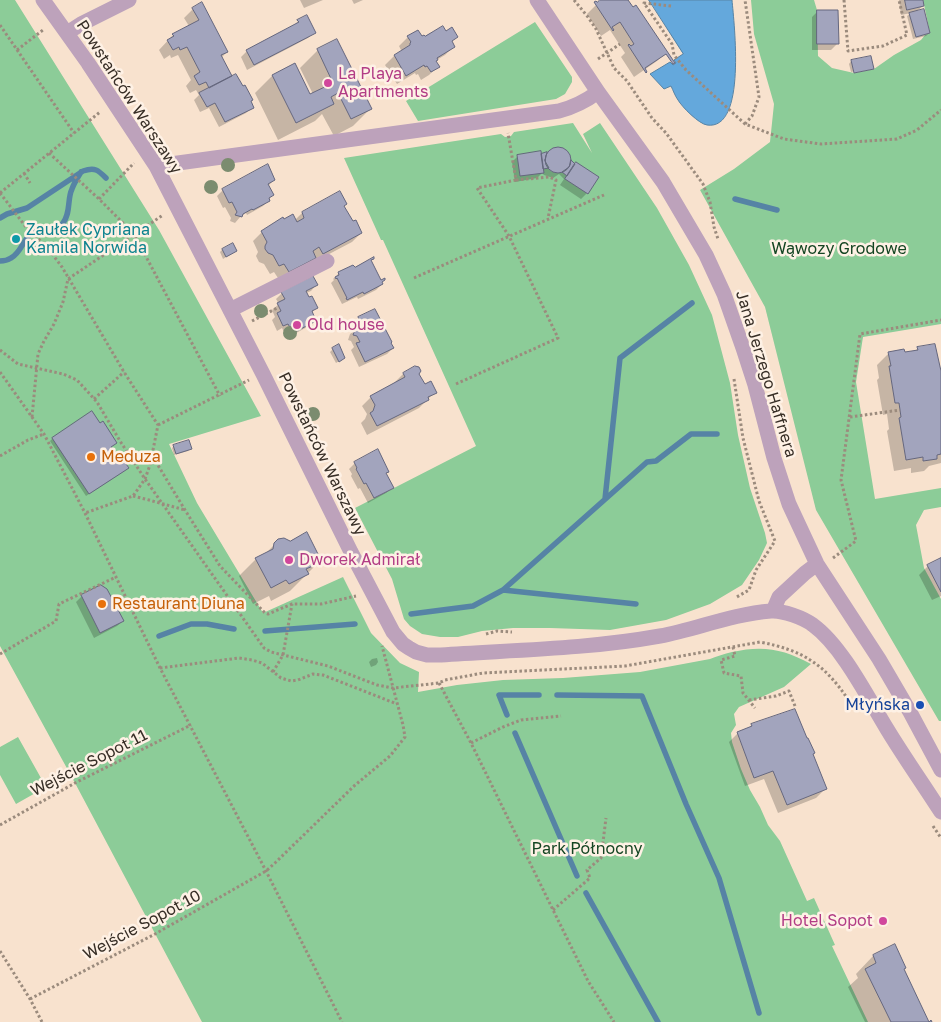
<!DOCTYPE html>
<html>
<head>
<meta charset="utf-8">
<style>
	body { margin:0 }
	canvas { display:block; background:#f8e2ce }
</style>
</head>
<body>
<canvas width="941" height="1022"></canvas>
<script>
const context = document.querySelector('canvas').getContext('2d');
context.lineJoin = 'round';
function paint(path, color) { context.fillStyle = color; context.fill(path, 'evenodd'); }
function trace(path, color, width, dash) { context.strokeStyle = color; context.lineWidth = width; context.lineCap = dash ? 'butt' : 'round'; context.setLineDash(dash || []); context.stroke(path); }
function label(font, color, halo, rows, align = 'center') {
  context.font = font + ' "Golos Text",sans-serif'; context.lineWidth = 5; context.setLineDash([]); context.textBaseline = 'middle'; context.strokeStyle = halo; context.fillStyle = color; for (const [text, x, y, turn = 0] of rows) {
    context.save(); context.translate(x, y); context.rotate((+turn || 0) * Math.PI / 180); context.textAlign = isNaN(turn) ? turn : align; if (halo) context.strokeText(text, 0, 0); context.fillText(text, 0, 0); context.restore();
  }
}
paint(new Path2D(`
	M 0,0 L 15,0 L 159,230 L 261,416 L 169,444 L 197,503 L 263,613 L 343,577 L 371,633 L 400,663 L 419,672 L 418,692 L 457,685 L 503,680 L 563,678 L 640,672 L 710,659 C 717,656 724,654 732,652 C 763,645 784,649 811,664 L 784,687 L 739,707 L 734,714 L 736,725 L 731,733 L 732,742 L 741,769 L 750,790 L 760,807 L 768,825 L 780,841 L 807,901 L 814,898 L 835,945 L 832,946 L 868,1022 L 202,1022 L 75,783 L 0,646 Z
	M 751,0 L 814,0 L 817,10 L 818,56 L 832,68 L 854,73 L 874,69 L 894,55 L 921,40 L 925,35 L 930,33 L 923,0 L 941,0 L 941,324 L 863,337 L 856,382 L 875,499 L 941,488 L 941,507 L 924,510 L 916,525 L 924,568 L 941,599 L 941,721 L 939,721 L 816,510 L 765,307 L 700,190 L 734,169 L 770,142 L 774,104 L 754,34 Z
	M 535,22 L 572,77 L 572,82 L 565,94 L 556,99 L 418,121 L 406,101 Z
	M 573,123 L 592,153 L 583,134 L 600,123 L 657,208 L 689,265 L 712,315 L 730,383 L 738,435 L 750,488 L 765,533 L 767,543 L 759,560 L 742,585 L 710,604 L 666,620 L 610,630 L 550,628 L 513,628 L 482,631 L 458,637 L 440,637 L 422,634 L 410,626 L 404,619 L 392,579 L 355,508 L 476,446 L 383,240 L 381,240 L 344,158 L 501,134 L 505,137 L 511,136 L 514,132 Z
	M 18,737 L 46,787 L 16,804 L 0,775 L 0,747 Z`), '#8ccc98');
const water = new Path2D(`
	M 649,0 L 732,0 C 734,23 747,131 707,125 C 699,124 682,107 678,100 C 675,96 673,90 671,86 L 664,89 L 650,74 L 670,62 L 673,65 L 676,63 L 674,60 L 683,54 Z`);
paint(water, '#64a8dc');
trace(water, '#5683a5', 1);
paint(new Path2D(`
	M 300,0 L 323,0 L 304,8 Z
	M 352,0 L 363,0 L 354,4 Z
	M 603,0 L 626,0 L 666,52 L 657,61 L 634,77 L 621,57 L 625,53 L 610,30 L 601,36 L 587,14 L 596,5 Z
	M 899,0 L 922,0 L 923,6 L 916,12 L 929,33 L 926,36 L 913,39 L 907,16 L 911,13 L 901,15 Z
	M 193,9 L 227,52 L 221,58 L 230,76 L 227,80 L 249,102 L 252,107 L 246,113 L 219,127 L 209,108 L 200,112 L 194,100 L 199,95 L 196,90 L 190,93 L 186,86 L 191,80 L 178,55 L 171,58 L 170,55 L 164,59 L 159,50 L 173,35 L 189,26 L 184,18 Z
	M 818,11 L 837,44 L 831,50 L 812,50 L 812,17 Z
	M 306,17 L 314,32 L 308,38 L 247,70 L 241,57 L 247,51 L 292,28 L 298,21 Z
	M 418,31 L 422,37 L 446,32 L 456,37 L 451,42 L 454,46 L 445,55 L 435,61 L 438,66 L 429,75 L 421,80 L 418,74 L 416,75 L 415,73 L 397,84 L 385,65 L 394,56 L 402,52 L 399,46 L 408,37 Z
	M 336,41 L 371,108 L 353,126 L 334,136 L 322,114 L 315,121 L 278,140 L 255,93 L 272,76 L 294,65 L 310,96 L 313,94 L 300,68 L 318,50 Z
	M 851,61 L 872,68 L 871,70 L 871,68 L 851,72 L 849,64 Z
	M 558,148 L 566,151 L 570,158 L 568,164 L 571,162 L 587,193 L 581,199 L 560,185 L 564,179 L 559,174 L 553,178 L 544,175 L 542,173 L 537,178 L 515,182 L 512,162 L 518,156 L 540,156 L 548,153 Z
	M 267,166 L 274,180 L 268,186 L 272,195 L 268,199 L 269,200 L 263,206 L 247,215 L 246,213 L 241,216 L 235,223 L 230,221 L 231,218 L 225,207 L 223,208 L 217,196 L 223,190 Z
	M 340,193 L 343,206 L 361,233 L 352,242 L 314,262 L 312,260 L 306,266 L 280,281 L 274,272 L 270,274 L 264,264 L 259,262 L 256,256 L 258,252 L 253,241 L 262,232 L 271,227 L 295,220 L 302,213 Z
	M 222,250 L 236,251 L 223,259 L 220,252 Z
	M 339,273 L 382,284 L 376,290 L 358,299 L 357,297 L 342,304 L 331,283 L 334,280 L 333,279 Z
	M 316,285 L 311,291 L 306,293 L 316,308 L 311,313 L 315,321 L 309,326 L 287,338 L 282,328 L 277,331 L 272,320 L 275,317 L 272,310 L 279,304 L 276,299 L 282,293 Z
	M 359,318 L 390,342 L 393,348 L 387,354 L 359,367 L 351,350 L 354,347 L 351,341 L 348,340 L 350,334 L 356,329 L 353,324 Z
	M 918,348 L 941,378 L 941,463 L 929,466 L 924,471 L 911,473 L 911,468 L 894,471 L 887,431 L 889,429 L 887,414 L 883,415 L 877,380 L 879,378 L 877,365 L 889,353 L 904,354 L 914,352 Z
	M 333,349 L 341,360 L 336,363 L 330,352 Z
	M 415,368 L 424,386 L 435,392 L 419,408 L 367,435 L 361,423 L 365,419 L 367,414 L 362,406 L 371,397 L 394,383 L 403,374 Z
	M 53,438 L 110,447 L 124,471 L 86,496 L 50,441 Z
	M 174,446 L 190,448 L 188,451 L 174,455 L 172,448 Z
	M 355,463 L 388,471 L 385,474 L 392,488 L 386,493 L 368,503 L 360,488 L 358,489 L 351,476 L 352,474 L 349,469 Z
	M 279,540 L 320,561 L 290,591 L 271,601 L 269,596 L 253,604 L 239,576 L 256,559 L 264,555 Z
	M 941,560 L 941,596 L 932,600 L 919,575 L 928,566 Z
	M 82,596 L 123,621 L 117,626 L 94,638 L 76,602 Z
	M 377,658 L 378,662 L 376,665 L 371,667 L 369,662 L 372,659 Z
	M 794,710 L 825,789 L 816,798 L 778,813 L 764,779 L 745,786 L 729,742 L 738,733 L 749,728 L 752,725 Z
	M 894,946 L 902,970 L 927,1022 L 865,1022 L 848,987 L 858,978 L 856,974 L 873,956 Z`), '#0003');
trace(new Path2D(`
	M 735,199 L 777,210
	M 0,218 L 7,214 L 27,208 L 83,171 C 95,167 98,170 106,178
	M 0,261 C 4,261 8,260 11,258 C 22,252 23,238 34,231 C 43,226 55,232 63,223 C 71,213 67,199 72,189 C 74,183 78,177 81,172
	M 605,499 L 620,358 L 692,303
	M 503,590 L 647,462 L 656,461 L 691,434 L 717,434
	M 411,614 L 473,606 L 503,590 L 636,604
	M 265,631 L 355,624
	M 159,636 L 191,624 L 207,624 L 234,629
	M 557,695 L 642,696 L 686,804 L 719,878 L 759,1013
	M 507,715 L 499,695 L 539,695
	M 515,733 L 577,876
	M 586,893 L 658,1022`), '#5683a5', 5.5);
const building = new Path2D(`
	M 600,0 L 628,0 L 633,7 L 636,5 L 675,63 L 673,64 L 666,54 L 645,68 L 647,72 L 646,73 L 628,45 L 629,44 L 631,46 L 634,44 L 620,22 L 612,27 L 614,30 L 613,31 L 594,2 L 596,1 L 597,2 Z
	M 905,0 L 923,0 L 924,6 L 907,10 Z
	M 202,2 L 228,52 L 221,55 L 232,76 L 209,88 L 206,82 L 199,85 L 194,76 L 200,72 L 187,47 L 180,50 L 179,47 L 173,50 L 167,40 L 174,36 L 172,34 L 199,20 L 192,8 Z
	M 924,9 L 930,33 L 916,37 L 909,13 Z
	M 817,10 L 838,10 L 839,44 L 817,44 Z
	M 307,15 L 316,33 L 254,65 L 246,50 L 299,22 L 297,20 Z
	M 443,26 L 446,31 L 452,27 L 458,37 L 452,41 L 455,47 L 437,58 L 438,60 L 436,61 L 440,67 L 431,72 L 427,66 L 425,67 L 424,65 L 406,76 L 394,55 L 410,45 L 410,43 L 411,42 L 407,36 L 418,30 L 422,36 L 424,35 L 425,36 Z
	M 337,39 L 372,109 L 351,119 L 338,93 L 331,97 L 334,104 L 296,123 L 272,75 L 295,63 L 310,94 L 333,83 L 317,49 Z
	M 871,56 L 874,69 L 854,73 L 851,60 Z
	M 236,74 L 243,86 L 245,85 L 253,100 L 251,101 L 254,108 L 225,122 L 215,103 L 207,107 L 199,93 Z
	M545 160a13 13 0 1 1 26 0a13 13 0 1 1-26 0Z
	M 541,151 L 544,173 L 520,176 L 517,155 Z
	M 547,152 L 545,161 L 549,168 L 543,169 L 541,154 Z
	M 571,160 L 575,164 L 567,176 L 562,172 L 569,167 Z
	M 576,162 L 599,177 L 588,194 L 565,179 Z
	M 268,164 L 275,180 L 268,184 L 274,195 L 269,198 L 270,201 L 253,210 L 252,209 L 243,214 L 242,217 L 235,215 L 237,212 L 232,202 L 229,203 L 222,189 Z
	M 340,191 L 347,204 L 344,206 L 353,221 L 356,220 L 362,233 L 323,254 L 319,247 L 313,251 L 316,258 L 289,272 L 284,264 L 279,266 L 273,255 L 268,253 L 265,249 L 265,246 L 267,242 L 261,231 L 283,217 L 284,219 L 293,214 L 297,222 L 304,218 L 302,212 Z
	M 233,243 L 237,251 L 226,257 L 222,249 Z
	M 374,257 L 374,259 L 371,260 L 381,280 L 385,278 L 385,280 L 382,282 L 383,284 L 364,294 L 363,292 L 347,300 L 346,298 L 347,298 L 337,278 L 336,279 L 335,277 L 339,275 L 338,272 L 353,265 L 355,267 Z
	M 313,276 L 318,285 L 306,291 L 309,297 L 312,296 L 318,308 L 312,311 L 316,321 L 293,333 L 288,324 L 283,326 L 277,313 L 281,311 L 277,303 L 285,299 L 281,292 Z
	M 375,309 L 392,342 L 391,343 L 394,348 L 365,362 L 356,343 L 360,342 L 357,336 L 353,335 L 356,327 L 359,329 L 363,327 L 358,317 Z
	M 339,344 L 345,358 L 339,362 L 332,348 Z
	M 935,344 L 941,371 L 941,454 L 937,455 L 937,459 L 923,461 L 923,457 L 906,460 L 899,418 L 901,417 L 899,403 L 895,403 L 889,366 L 891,366 L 888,352 L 904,349 L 905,352 L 918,350 L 917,347 Z
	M 415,366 L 419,367 L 421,371 L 419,374 L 425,384 L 431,381 L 437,393 L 428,397 L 429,400 L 377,426 L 370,413 L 373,411 L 375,405 L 370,396 L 405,377 L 403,373 Z
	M 92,411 L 100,423 L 103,421 L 117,443 L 111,447 L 120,462 L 123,460 L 129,468 L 89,494 L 52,438 Z
	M 189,440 L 192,449 L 176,454 L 173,445 Z
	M 378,449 L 389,472 L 386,473 L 394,488 L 374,498 L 366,483 L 364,484 L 356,469 L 357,468 L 354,462 Z
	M 307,532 L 322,562 L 306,569 L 309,574 L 289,584 L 286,580 L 271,588 L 255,558 L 273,549 L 274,543 L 278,539 L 284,538 L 290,541 Z
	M 941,558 L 941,592 L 927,565 Z
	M 101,585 L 107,589 L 124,621 L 100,633 L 81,595 Z
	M 795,709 L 807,738 L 808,738 L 815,753 L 813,754 L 827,789 L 787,805 L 773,771 L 754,778 L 737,732 L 752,726 L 751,724 Z
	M 895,944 L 906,968 L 904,969 L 929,1022 L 931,1020 L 932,1022 L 891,1022 L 865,969 L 876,963 L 873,955 Z`);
paint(building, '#a2a4bd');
trace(building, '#65677e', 1);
trace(new Path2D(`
	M 574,0 L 588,17 L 596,29 L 614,68 L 627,81 L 652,118 L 666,133 L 703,184 L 710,202 L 714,227 L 718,239
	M 844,0 L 848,51 L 883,46 L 907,35 L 899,0
	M 671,6 L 644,3 L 672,44 L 674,55 L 686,70 L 745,124 L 784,139 L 821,144 L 897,139 L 917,130 L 941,110
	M 0,25 L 74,133
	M 17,50 L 43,30
	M 598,59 L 620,44
	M 745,124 L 752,116 L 759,97 L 745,0
	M 49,153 L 99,199 L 134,234 L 220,396
	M 24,173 L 30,183
	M 516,180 L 549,177 L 556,180 L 548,218
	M 0,193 L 26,227 L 47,247 L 62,267 L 124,372 L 158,425 L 150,465 L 145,479 L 133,496 L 85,513
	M 0,193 L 100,112
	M 99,199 L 134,163
	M 414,278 L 604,195
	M 252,321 L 279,307
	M 0,350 L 18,364 L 63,374 L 77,380 L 97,402 L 120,441 L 145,479 L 264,648 L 271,652 L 328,666 L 377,685 L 393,688 L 439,683 L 445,680 L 483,673 L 625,666 L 760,642 C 802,650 825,664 849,701
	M 0,372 L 44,434 L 85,513 L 160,668 L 266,871 L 342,1022
	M 734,379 L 743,438 L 759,501 L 775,541 L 756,570 L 749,590 L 735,598
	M 456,384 L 558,338 L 509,236 L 477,188 L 516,180 L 508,133
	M 94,399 L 124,372
	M 32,417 L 38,354 L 44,341 L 54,324 L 63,302 L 68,279 L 163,215
	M 850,417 L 900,410
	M 158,425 L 249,380
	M 0,456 L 28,440 L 44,434
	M 153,457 L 185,510 L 220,566 L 265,613 L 268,614 L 292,604 L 321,604 L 356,596
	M 133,496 L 149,500 L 185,510
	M 833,558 L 856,541 L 841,480 L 860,334 L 941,320
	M 486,634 L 497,631 L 512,632
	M 733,647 L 735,656 L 721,660 L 724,673 L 741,676 L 743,693 L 755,708
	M 0,654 L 56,621 L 59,604 L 116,577
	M 160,668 L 239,658 L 252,660 L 262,663 L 281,678 L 291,681 L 298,680 L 313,674 L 323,675 L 397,704
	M 273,672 L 283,655 L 292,604
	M 439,683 L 471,743 L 588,981 L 614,1022
	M 749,700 L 776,696 L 789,691 L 795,706
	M 471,743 L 503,727 L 521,720 L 561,716
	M 0,825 L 75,783 L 191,725
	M 933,826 L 941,838
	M 553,910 L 590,878 L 587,870 L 601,858 L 606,818
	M 0,951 L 30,999 L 42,1022
	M 30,999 L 155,934 L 266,871 L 276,862 L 354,786 L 390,756 L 405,737 L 403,725 L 382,646`), '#9b8b7d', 3, [2.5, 2.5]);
trace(new Path2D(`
	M 43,0 L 88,63 L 156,166 L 263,374 L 351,552 L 393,632 L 403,644 L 409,648 L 416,652 L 427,655 L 441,655 C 514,650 588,649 660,636 C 697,629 732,614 771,611 C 782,610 804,618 813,625 C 842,646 868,698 887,729 C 904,757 923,784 941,812
	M 537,0 L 598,92 L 663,182 L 706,255 L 724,294 L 743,348 L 755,385 L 774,458 L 789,504 L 817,564 L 879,659 L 910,712 L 941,770
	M 67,33 L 81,24 L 129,0
	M 156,166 L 559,111 C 574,107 586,101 598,92
	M 230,310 L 327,261
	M 773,611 L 779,597 L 805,573 L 817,564`), '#bda2bb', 15);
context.fillStyle = '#7b8c6f';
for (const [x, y] of [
	[228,165],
	[211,187],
	[261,311],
	[290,333],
	[313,414]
]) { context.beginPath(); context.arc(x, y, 7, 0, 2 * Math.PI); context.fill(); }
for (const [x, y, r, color] of [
	[328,83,5,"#d1479c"],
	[16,239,5,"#0f9aa8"],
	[297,325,5,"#d1479c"],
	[91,457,5,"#e8710a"],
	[289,560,5,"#d1479c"],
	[102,604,5,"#e8710a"],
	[920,705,5,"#1a4fb4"],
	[883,921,5,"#d1479c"]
]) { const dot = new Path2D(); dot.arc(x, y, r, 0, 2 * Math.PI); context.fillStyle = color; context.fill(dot); trace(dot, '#fef1e5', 2); }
label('16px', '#b23c85', '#fef1e5', [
	["La Playa",338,74],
	["Apartments",338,92],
	["Old house",307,325],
	["Dworek Admirał",299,560],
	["Hotel Sopot",873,921,"right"]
], 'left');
label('16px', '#372e26', '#fef1e5', [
	["Powstańców Warszawy",129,97,57],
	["Jana Jerzego Haffnera",766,374,73],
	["Powstańców Warszawy",322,454,64],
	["Wejście Sopot 11",89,763,-27],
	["Wejście Sopot 10",142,925,-28]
]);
label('16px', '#0d838f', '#fef1e5', [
	["Zaułek Cypriana",26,230],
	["Kamila Norwida",26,248]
], 'left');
label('16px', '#144522', '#fef1e5', [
	["Wąwozy Grodowe",839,249],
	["Park Północny",587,849]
]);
label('16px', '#c56008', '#fef1e5', [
	["Meduza",101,457],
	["Restaurant Diuna",112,604]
], 'left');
label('16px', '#164399', '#fef1e5', [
	["Młyńska",910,705]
], 'right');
</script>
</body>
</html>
